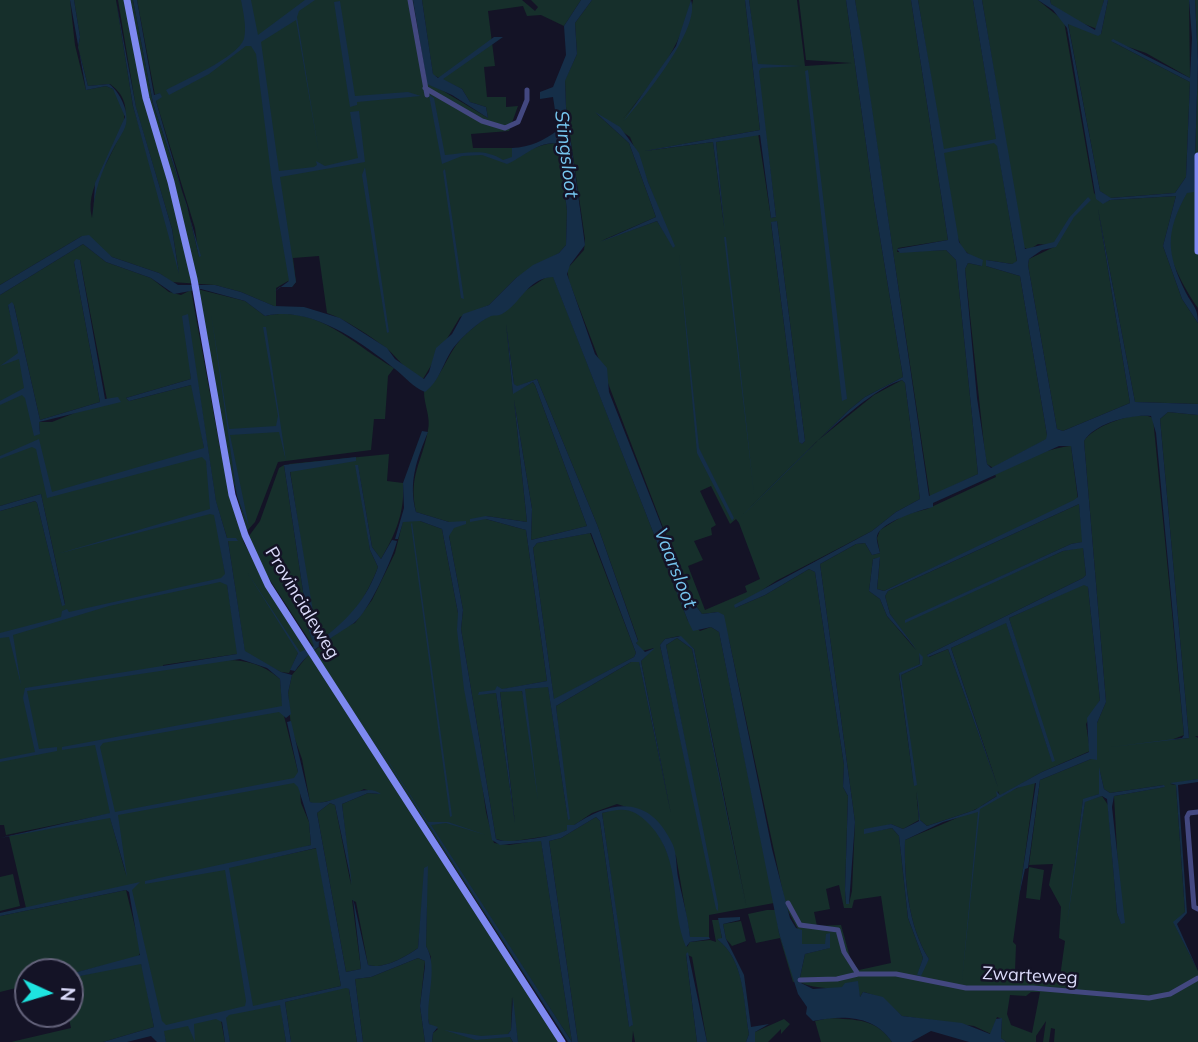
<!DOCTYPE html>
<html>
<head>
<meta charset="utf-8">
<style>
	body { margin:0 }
	#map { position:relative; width:1198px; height:1042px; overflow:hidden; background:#141326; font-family:Mulish,sans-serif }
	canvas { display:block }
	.north { position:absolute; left:14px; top:958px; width:70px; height:70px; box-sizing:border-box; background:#141326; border:2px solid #64637b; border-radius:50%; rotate:94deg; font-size:19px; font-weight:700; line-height:28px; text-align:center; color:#dcdcfb }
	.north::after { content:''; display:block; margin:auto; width:24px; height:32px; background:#1ee4e0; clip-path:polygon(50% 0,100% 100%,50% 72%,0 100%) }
</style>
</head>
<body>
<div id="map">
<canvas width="1198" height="1042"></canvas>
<div class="north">N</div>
</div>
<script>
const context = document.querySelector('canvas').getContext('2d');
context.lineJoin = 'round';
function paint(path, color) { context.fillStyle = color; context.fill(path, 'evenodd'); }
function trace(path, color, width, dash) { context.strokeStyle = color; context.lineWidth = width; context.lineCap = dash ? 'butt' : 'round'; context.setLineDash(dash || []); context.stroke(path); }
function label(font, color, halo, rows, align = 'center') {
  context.font = font + ' Mulish,sans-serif'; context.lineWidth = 5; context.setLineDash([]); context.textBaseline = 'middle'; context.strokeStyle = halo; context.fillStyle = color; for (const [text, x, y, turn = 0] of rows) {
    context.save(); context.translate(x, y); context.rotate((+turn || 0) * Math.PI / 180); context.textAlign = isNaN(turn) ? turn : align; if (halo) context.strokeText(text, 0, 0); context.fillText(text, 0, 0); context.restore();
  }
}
paint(new Path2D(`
	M 0,0 L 70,0 L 75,45 L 86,90 L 106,86 L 113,89 C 118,97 123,105 124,114 C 128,144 82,180 92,218 C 94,205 94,192 99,179 C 110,150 146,110 110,84 L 88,86 L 78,47 L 80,37 L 74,0 L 116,0 L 133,106 L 169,227 L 179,273 L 172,229 L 136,108 L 118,0 L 133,0 L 153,103 L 187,206 L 199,257 L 195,228 L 156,101 L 160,93 L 155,95 L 137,0 L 413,0 L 425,80 L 488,118 L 486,107 L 470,102 L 462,89 L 433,75 L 422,0 L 522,0 L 535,11 L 538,7 L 531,0 L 581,0 L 564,26 L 541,15 L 527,16 L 523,6 L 488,11 L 495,66 L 484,67 L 487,97 L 506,97 L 506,107 L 518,106 L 509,131 L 471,134 L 473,148 L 512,148 L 513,153 C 528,154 545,140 559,144 L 567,211 L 566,245 L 559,253 L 516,278 L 489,305 L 460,317 L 423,379 C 406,373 397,356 385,347 C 368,335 347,320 327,313 L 319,256 L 293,258 L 296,282 L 292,287 L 288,281 L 276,288 L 276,307 L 241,292 L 215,285 L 172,282 L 159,273 L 112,257 L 82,236 L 0,285 Z
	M 592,0 L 691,0 C 682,48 652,83 622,120 C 653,83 684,50 693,0 L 745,0 L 760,130 L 645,151 L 713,142 L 724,226 L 716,142 L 758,133 L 771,218 L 776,217 L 749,0 L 797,0 L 805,66 L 852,63 L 806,60 L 799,0 L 846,0 L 874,201 L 903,377 L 865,397 L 849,410 L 741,516 L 816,442 L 874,395 L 902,380 L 905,383 L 920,499 L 896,512 L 872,531 L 776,581 L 735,608 L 765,595 L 809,569 L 815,572 L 844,765 L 843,787 L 848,796 L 845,890 L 846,904 L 849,904 L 852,891 L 855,822 L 820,564 L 856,544 L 865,543 L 872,555 L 880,553 L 877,538 L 880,530 L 904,515 L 927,509 L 996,477 L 993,468 L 987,464 L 985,454 L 965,269 L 968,263 L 982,266 L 962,248 L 957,236 L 918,0 L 973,0 L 1017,262 L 1012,264 L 986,260 L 986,266 L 1020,276 L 1047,435 L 1047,439 L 996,466 C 1009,462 1064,445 1071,446 L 1078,500 L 884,591 L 877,589 L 880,558 L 873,559 L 869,591 L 880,599 L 887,616 L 916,650 L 890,614 L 885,596 L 888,591 L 1079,504 L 1083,542 L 1071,544 L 905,621 L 1063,551 L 1083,547 L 1086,575 L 1083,578 L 927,655 L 929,657 L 948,649 L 998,787 L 951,648 L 1006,622 L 1052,761 L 1009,618 L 1084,584 L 1088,587 L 1100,700 L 1086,724 L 1090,751 L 1042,772 L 1001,795 L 1031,782 L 1035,782 L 1013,942 L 1016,945 L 1015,971 L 1060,977 L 1065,941 L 1059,938 L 1061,907 L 1049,885 L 1053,864 L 1029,865 L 1040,780 L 1091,759 L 1097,759 L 1097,723 L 1106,702 L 1084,441 C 1093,426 1138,409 1153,418 L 1184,735 L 1171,740 L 1189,738 L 1160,419 L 1168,412 L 1198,415 L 1198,736 L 1195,736 L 1198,738 L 1198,779 L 1170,784 L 1176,785 L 1185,912 L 1174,923 L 1198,971 L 1198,1042 L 1054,1042 L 1055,1029 L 1051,1028 L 1049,1042 L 1043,1042 L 1046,1021 L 1036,1036 L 1036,1042 L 1006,1042 L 1001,1038 L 1002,1019 L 997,1017 L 991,1034 L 974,1026 L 902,1016 C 889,1004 882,996 863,992 L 860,997 L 859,993 C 838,986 818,991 799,982 L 805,954 L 829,948 L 825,944 L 802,944 L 801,935 L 786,907 L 729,640 L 718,612 L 702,614 L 690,598 L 569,281 L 567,269 L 584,250 L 585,239 L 566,107 L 565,80 L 577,54 L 575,23 ZM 596,113 L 630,137 L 674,248 L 657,221 L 601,241 L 656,217 L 629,143 ZM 777,221 L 805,441 L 802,444 L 799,441 L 771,223 ZM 711,486 L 730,524 L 736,519 L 739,523 L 760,579 L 745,586 L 747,592 L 705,610 L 688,566 L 703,560 L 694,541 L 712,535 L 711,528 L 716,525 L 700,491 ZM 919,654 L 922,665 L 901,675 L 914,786 L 899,674 L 920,664 ZM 1100,772 L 1104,789 L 1110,793 L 1164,785 L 1164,787 L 1114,796 L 1121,923 L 1117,913 L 1108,805 L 1102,796 L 1085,801 L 1073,878 L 1083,800 L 1099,794 ZM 916,791 L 920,820 L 927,826 L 975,810 L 997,796 L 998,791 L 1000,796 C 970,814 937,826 905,840 C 904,879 908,926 929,959 L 918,974 L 923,958 L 908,918 L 899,836 L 892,828 L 864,833 L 891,824 L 903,829 L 919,820 ZM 839,885 L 844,908 L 852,908 L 854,900 L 881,896 L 891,963 L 859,970 L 851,961 L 841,925 L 817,926 L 814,912 L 830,909 L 826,889 ZM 1031,992 L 1040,992 L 1032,1033 L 1011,1025 L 1007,1014 L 1010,995 L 1026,996 Z
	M 855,0 L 911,0 L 948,240 L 898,248 L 897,252 L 946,250 L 956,260 L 978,474 L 930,497 Z
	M 982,0 L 1038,0 L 1064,21 L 1094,193 L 1103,203 L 1110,200 L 1176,196 L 1163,246 L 1182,299 L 1198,323 L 1198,404 L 1135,402 L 1098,209 L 1130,403 L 1063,431 L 1057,429 L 1028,265 L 1029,259 L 1056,246 L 1038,244 L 1029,250 L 1023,247 Z
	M 1050,0 L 1104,0 L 1097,29 L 1074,20 L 1051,4 Z
	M 1108,0 L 1189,0 L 1190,78 L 1146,53 L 1111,41 L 1190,82 L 1186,177 L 1175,193 L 1110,198 L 1100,191 L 1068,23 L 1101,34 Z
	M 1195,0 L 1198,0 L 1198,308 C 1189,296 1168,260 1169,244 C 1169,227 1179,207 1187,192 L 1194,191 L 1198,62 Z
	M 83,244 L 106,262 L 151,278 L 169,292 L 181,295 L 191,290 L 220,448 L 244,543 L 306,651 L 298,653 L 289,673 L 281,672 L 245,653 L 228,541 L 216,502 L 187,314 L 191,379 L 126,398 L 129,401 L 191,385 L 194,388 L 237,644 L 237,654 L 163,665 L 163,669 C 206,663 244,648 280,679 L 283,712 L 298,772 L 301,803 L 309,822 L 311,845 L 229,867 L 317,848 L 341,986 L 280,1000 L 286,1042 L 230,1042 L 225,1018 L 220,1015 L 225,1042 L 166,1042 L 129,886 L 26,908 L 9,836 L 110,817 L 126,875 L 113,813 L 6,835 L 4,825 L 0,825 L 0,511 L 35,501 L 37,503 L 62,605 L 65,604 L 41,494 L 0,506 L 0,295 ZM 80,260 L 107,400 L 52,422 L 39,422 L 40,434 L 8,305 L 14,305 L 40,420 L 100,402 L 74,262 Z
	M 553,276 L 688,621 L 700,631 L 711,627 L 719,632 L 774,903 L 709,915 L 709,937 L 690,937 L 676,856 L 645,813 L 617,804 L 592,813 L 561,834 L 508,842 L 496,839 L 461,629 L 463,610 L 449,536 L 449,522 L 416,512 C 408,476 422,463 428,430 C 431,417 424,405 424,392 C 442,378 446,356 461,339 C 478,321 523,292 545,278 ZM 506,324 L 514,384 L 516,387 L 537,379 L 598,527 L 638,640 L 636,643 L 642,651 L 654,648 L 641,661 L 671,814 L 639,661 L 631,662 L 556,706 L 568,819 L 548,686 L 525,689 L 524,698 L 521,689 L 500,692 L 515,823 L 496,693 L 478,694 L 547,681 L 526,530 L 486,519 L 486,516 L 527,522 L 514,400 L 532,509 L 531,540 L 587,526 L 535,385 L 533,382 L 513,393 ZM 679,636 L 694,649 L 747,908 L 692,649 L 677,638 L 666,645 L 718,911 L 660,645 L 665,639 Z
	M 197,289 L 245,301 L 265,316 C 317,304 352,344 394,368 L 388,376 L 385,419 L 374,419 L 371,450 L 278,462 L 255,522 L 247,531 L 232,477 Z
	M 389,454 L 387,481 L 403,483 C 405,513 395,535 381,559 L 372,547 L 358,466 L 370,550 L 378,567 C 370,589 345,636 319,637 L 315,634 L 289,464 Z
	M 284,465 L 309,631 L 315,646 L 313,646 L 266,574 L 249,536 L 260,521 L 279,468 Z
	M 403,521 L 420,521 L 442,529 L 458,613 L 486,812 L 494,843 L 509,845 L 541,840 L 572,1042 L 449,855 L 568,1042 L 314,651 L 342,628 L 355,623 L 372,600 L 395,553 Z
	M 590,533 L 636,653 L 634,657 L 554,700 L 533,548 L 537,543 Z
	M 309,654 L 560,1042 L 518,1042 L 512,997 L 511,1030 L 508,1034 L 513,1042 L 432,1042 L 433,1033 L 438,1029 L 429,1024 L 426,1008 L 431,957 L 426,946 L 427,880 L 423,894 L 418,948 C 406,957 382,970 368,965 L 356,902 L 352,900 L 361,969 L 346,972 L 317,813 L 330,803 L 335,805 L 351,885 L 342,804 L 368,793 L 380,794 L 364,789 L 351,796 L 315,804 L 310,802 L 302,759 L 291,728 L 288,693 L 292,675 Z
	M 619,808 C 674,811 680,906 687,947 L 690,942 L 710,940 L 716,942 L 712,920 L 719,920 L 722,939 L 717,939 C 745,959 744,1003 749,1034 L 746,1042 L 707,1042 L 692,957 L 686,954 L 697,1042 L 635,1042 L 633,1031 L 632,1042 L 578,1042 L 549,841 L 561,838 L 596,817 L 600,821 L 629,1026 L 632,1026 L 602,813 Z
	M 1029,867 L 1044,870 L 1040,900 L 1026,898 Z
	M 13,874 L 20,906 L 0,911 L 0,877 Z
	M 126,890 L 141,951 L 138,957 L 70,974 L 28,972 L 28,985 L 0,992 L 0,916 Z
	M 767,910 L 776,910 L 779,933 L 796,981 L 793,982 L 780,938 L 756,943 L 748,914 Z
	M 741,921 L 746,941 L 732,946 L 726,939 L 723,924 Z
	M 418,958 L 425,961 L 420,1006 L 425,1042 L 363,1042 L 355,979 L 371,977 Z
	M 135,963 L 141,964 L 143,969 L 154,1027 L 103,1042 L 11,1042 L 71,1028 L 68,1014 L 70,1014 L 70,978 Z
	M 346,987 L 349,989 L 357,1042 L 291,1042 L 285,1002 Z
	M 829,1018 C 856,1020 876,1018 892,1042 L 821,1042 L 815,1021 Z
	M 784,1019 L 790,1024 L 781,1034 L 781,1029 L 768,1042 L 755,1042 L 755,1032 Z`), '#162f2b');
paint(new Path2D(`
	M 70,0 L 74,0 L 80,37 L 78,47 L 88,86 L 109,84 C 120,92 129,111 126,124 C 124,132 117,141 113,149 C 102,171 93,192 93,218 L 95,183 L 125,117 L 113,89 L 106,86 L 86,90 Z
	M 116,0 L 136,107 L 172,229 L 179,274 L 133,106 Z
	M 133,0 L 137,0 L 154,95 L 160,93 L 162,97 L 156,101 L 201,256 L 199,257 L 187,206 L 153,103 Z
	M 241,0 L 251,0 L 258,35 L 305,0 L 315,0 L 299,11 L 297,17 L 319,154 L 296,20 L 261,42 L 279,171 L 314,167 L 317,165 L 316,161 L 325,166 L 358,158 L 350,112 L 359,111 L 365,162 L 280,177 L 296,282 L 292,287 L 280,287 L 274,292 L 289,281 L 272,182 L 256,54 L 251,46 L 246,46 L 209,74 L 169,95 L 166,90 C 184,80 237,58 244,39 C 247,27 243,11 241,0 Z
	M 413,0 L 422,0 L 433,74 L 438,78 L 494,37 L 503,37 L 443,79 L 462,89 L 470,102 L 486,107 L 488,118 L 452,95 L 427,84 Z
	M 581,0 L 592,0 L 575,23 L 577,54 L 565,81 L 566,107 L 585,245 L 570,265 L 567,274 L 595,354 L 607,368 L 609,392 L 690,598 L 702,614 L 718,612 L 724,615 L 772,849 L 790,918 L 796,928 L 802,930 L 802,944 L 825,944 L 826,934 L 830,933 L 830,948 L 805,954 L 799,982 L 813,989 L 842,987 L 845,983 L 858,981 L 860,997 L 863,992 L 883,997 L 902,1016 L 962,1023 L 990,1034 L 996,1019 L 1002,1018 L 1001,1038 L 1006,1042 L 969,1042 L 931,1031 L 911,1042 L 892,1042 C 874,1015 843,1015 813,1021 L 806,1014 L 807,1007 L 798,994 L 779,933 L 719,632 L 711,627 L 693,631 L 688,621 L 553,277 C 527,278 520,305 502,314 C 499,316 495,315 491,316 C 477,323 464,335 454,347 C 443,362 440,381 425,392 C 413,387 405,377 395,369 C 361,342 311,305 265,316 L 245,301 L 201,289 L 174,294 L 151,278 L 106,262 L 83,244 L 0,295 L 0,285 L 82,236 L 89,235 L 112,257 L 159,273 L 178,285 L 215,285 L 241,292 L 274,306 L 304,307 L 340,318 L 387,348 L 395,359 L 424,379 L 429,372 L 436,348 L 452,334 L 463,314 L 489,305 L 516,278 L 533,265 L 559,253 L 566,245 L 567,211 L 559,144 C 540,139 522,158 507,164 L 482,155 L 462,156 L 442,164 L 429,95 L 434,98 L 445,155 C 466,153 485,148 503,160 L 512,157 L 512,148 C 531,147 543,141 558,130 L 553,97 L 540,99 L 540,92 L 553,87 L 566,55 L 564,26 Z
	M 691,0 C 701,29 643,99 623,122 L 676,46 Z
	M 745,0 L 749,0 L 758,64 L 801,66 L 761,68 L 759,71 L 776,217 L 771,218 L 760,135 L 716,142 L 725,232 L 713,142 L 644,151 L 760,130 Z
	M 846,0 L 855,0 L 864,54 L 929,496 L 978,474 L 956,260 L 946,250 L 900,253 L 897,249 L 948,240 L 911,0 L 918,0 L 944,149 L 996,139 L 973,0 L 982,0 L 1025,249 L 1054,242 L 1069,218 L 1088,197 L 1091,200 L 1074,217 L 1056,247 L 1042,250 L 1029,259 L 1028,265 L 1057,429 L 1063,431 L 1130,403 L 1098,209 L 1135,402 L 1198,404 L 1198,415 L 1168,412 L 1160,419 L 1189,738 L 1111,747 L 1182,738 L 1184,735 L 1156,433 L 1151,416 C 1131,414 1095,423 1084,441 L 1106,702 L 1097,723 L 1097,760 L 1091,759 L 1040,780 L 1028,868 L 1025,869 L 1019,896 L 1036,783 L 1017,788 L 980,809 L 962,980 L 978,812 L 943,822 L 905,840 C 904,879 908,926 929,959 L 921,976 L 917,975 L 923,958 L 908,918 L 899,836 L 892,828 L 864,834 L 864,829 L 891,824 L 903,829 L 919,821 L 917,790 L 920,820 L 927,826 L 975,810 L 997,796 L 996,791 L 1000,795 L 1042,772 L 1089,752 L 1087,718 L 1100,700 L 1088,587 L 1084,585 L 1009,618 L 1055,761 L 1052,762 L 1006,623 L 951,648 L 998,788 L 948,649 L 928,657 L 927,655 L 1083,578 L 1086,575 L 1083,548 L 1063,551 L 905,623 L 905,620 L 1071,544 L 1082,542 L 1079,504 L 888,591 L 885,596 L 890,614 L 917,650 L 887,616 L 880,599 L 869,591 L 873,559 L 880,557 L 877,589 L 884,591 L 1074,500 L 1078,497 L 1071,446 L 1059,446 L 933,503 L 933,507 C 921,510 880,522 877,536 C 876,540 879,548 880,553 L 872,555 L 865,543 L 856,544 L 820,564 L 855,822 L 849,904 L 846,904 L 845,890 L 848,796 L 843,787 L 844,765 L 815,572 L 809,569 L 765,595 L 735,608 L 734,605 L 872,531 L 896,512 L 920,499 L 905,383 L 902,380 C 858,393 776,483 741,517 L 849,410 L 865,397 L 903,377 L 874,201 ZM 994,143 L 997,146 L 1017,261 L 1012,264 L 986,260 L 986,266 L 1020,276 L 1047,435 L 1046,439 L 991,468 L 987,464 L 977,398 L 965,269 L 968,263 L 982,266 L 983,260 L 967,253 L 959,242 L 944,153 Z
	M 1038,0 L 1050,0 L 1051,4 L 1095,30 L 1104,0 L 1108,0 L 1101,34 L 1098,36 L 1068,24 L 1100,191 L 1111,198 L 1175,193 L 1186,177 L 1190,82 L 1111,41 L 1113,39 L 1190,78 L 1192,38 L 1189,0 L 1195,0 L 1198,62 L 1194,192 L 1187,193 C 1165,233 1166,252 1186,293 C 1193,306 1198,308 1198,323 L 1182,299 L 1163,246 L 1176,196 L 1110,200 L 1103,204 L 1096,199 L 1067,28 L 1053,10 Z
	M 340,1 L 355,96 L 408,92 L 421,96 L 357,102 L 357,105 L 350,107 L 334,2 Z
	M 808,70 L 847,399 L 842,401 L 805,71 Z
	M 595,112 L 620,127 L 639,153 L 648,182 L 675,246 L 673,248 L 657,221 L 600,242 L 656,217 L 629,143 Z
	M 365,167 L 389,332 L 387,333 L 362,175 Z
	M 445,169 L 464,299 L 461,298 L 443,171 Z
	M 777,221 L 805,441 L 802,444 L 799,442 L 771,222 Z
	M 724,237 L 726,237 L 754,494 Z
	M 679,255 L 699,448 L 734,518 L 732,521 L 697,453 Z
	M 76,259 L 80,260 L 105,399 L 118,397 L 121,402 L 39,422 L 40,434 L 34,436 L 25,398 L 22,395 L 0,405 L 0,401 L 24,388 L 19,359 L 0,366 L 18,353 L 8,305 L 12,302 L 14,305 L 40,420 L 100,402 L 74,262 Z
	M 211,313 L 229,429 L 276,426 L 278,416 L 263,327 L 266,327 L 286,461 L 279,432 L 230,435 L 249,527 L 237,496 Z
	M 188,314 L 216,501 L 227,538 L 236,538 L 238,541 L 228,541 L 245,651 L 281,672 L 292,675 L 288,693 L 291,714 L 286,718 L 279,712 L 103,743 L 100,747 L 115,812 L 294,778 L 298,772 L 287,722 L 291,721 L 310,802 C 331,808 364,780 381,794 L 368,793 L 342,804 L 352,885 L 335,805 L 330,803 L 317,813 L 346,972 L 361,969 L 353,898 L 368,965 C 382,970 406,957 418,948 L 424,868 L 428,866 L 426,946 C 439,968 425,1000 429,1024 L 438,1027 L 433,1033 L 432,1042 L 425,1042 L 420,1006 L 425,966 L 425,961 L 418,958 L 371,977 L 355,979 L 363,1042 L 357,1042 L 349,989 L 346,988 L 285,1002 L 291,1042 L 286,1042 L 280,1005 L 229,1015 L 226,1018 L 230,1042 L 225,1042 L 222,1022 L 216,1019 L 194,1024 L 195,1042 L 188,1026 L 164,1031 L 166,1042 L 157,1042 L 151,1036 L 127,1042 L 103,1042 L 154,1027 L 141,964 L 70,978 L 70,974 L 140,955 L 129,892 L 126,890 L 0,916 L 0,913 L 140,882 L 132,890 L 162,1021 L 166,1025 L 245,1006 L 246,1001 L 225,870 L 145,884 L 145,881 L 311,845 L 309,822 L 298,787 L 294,783 L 118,815 L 127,877 L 110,818 L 0,838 L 110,813 L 95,745 L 62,750 L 62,747 L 282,706 L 280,679 L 267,668 L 240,659 L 27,691 L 39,749 L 57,747 L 57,751 L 0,762 L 0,759 L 35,752 L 23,698 L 25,688 L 237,654 L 227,585 L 220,582 L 109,606 L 13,635 L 21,685 L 9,637 L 0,638 L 0,633 L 61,617 L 62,611 L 67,609 L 69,612 L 221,578 L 225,574 L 214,515 L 210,514 L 57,554 L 210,509 L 206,461 L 202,457 L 47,498 L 36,449 L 32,447 L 0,459 L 0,456 L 39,439 L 52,492 L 204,448 L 191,385 L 129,401 L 126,398 L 191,379 L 182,316 ZM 316,848 L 341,986 L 253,1006 L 229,868 Z
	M 506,324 L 514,384 L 517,386 L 537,379 L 598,527 L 638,641 L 636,643 L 645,652 L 655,648 L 641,661 L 671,814 L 639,662 L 631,662 L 556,706 L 570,819 L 568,820 L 548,687 L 525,689 L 538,800 L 522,691 L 500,692 L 515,824 L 496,693 L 478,695 L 479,692 L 495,690 L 497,686 L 502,689 L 547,681 L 526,530 L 486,519 L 470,522 L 470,519 L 486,516 L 527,522 L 514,400 L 532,509 L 531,540 L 587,526 L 535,385 L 533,382 L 513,394 ZM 591,533 L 636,653 L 634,657 L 554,699 L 533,548 L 537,543 Z
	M 422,431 L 428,432 C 417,459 408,482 416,512 L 449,522 L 466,521 L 466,524 L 454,528 L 449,536 L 463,610 L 461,629 L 496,839 C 505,845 557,836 567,830 L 567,825 L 574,825 C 613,799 650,795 673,845 C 677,855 676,867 678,877 C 682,897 688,916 690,937 L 709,937 L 710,939 L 690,942 L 686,947 C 669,906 683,861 650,825 C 634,808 624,807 602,813 L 633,1025 L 629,1027 L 600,821 L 596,817 L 561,838 L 549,841 L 578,1042 L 568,1042 L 360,718 L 428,822 L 448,822 L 486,835 L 446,823 L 431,825 L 572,1042 L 541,841 L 500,845 L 492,840 L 464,689 L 457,630 L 458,613 L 442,529 L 420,521 L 403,522 L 398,539 L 395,539 L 404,508 L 403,483 Z
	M 356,457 L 356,461 L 290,472 L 317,636 L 325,637 C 350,617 367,598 378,567 L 370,550 L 355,465 L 358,465 L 372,547 L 381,559 L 392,540 L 397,541 C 393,558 368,613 354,623 C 333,637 309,650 295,671 L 290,670 L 298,653 L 247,572 L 300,652 L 314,646 L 309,631 L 284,465 Z
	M 41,494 L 65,605 L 62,606 L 37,503 L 35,501 L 0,511 L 0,506 Z
	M 412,522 L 452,816 L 450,817 L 411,525 Z
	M 681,636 L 694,649 L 746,908 L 692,649 L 677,638 L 666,645 L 718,904 L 718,911 L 716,909 L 660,645 L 665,639 Z
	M 919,653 L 923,657 L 922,665 L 901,675 L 917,785 L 914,786 L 899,673 L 920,664 Z
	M 1099,767 L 1104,789 L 1110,793 L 1164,785 L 1165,787 L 1114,796 L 1112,807 L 1125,923 L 1121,924 L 1117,913 L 1107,799 L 1102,796 L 1085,802 L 1067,924 L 1083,799 L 1099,794 Z
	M 1198,779 L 1198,782 L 1178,785 L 1187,913 L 1177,924 L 1198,971 L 1173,922 L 1185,912 L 1176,785 L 1170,783 Z
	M 740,917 L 740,920 L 723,924 L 726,939 L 744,975 L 751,1027 L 769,1024 L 755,1032 L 755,1042 L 746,1042 L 749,1034 C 743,1001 745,960 717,939 L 722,938 L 718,918 Z
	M 688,952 L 707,1042 L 697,1042 L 686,954 Z
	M 513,997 L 518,1042 L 513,1042 L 510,1037 L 476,1040 L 444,1030 L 481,1036 L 508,1034 L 511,1030 Z`), '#152e48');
trace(new Path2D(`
	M 410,0 L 427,95
	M 425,88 L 482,121 L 505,128 L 518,122 L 527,100 L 527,90
	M 1198,812 L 1189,813 L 1187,817 L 1194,907 L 1198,909
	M 788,903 L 800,925 L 838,930 L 844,952 L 858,974 L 896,974 L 966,988 L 1033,988 L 1149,998 L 1170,994 L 1198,978
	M 800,980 L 837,979 L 858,974`), '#434880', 5);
trace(new Path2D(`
	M 127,0 L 146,98 L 171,182 L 194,279 L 232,495 L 245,535 L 268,585 L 562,1042
	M 1198,156 L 1198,251`), '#7e89f0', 7);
label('18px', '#dcdcfb', '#141326', [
	["Provincialeweg",302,603,59],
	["Zwarteweg",1030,976,3]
]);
label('italic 19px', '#76c6ef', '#141326', [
	["Stingsloot",566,154,83],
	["Vaarsloot",675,568,68]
]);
</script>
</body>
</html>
